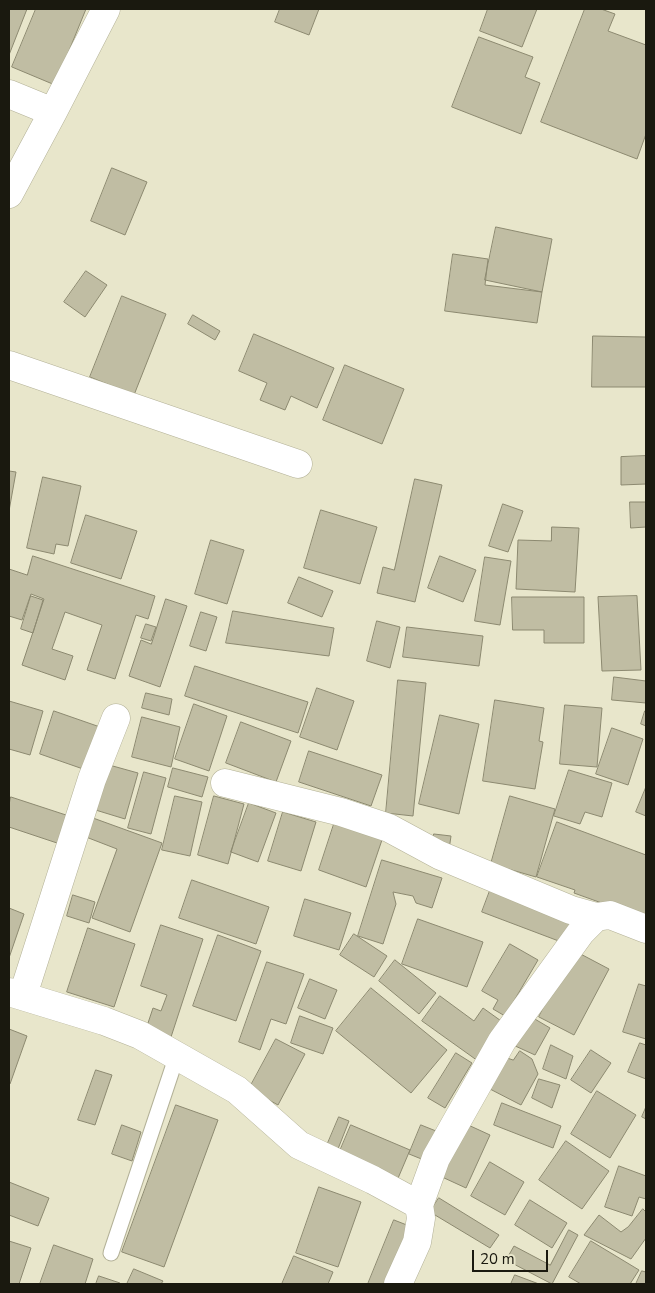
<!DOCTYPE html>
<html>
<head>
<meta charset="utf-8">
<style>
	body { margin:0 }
	#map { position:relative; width:655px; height:1293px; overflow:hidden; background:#e8e6cb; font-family:"Nunito Sans",sans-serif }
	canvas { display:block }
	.frame { position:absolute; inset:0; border:10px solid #1a190f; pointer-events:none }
	.scale { position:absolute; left:472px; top:1250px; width:76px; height:22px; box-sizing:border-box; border:2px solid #1a190f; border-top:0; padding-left:6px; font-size:15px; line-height:18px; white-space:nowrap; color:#1a190f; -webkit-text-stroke:4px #e8e6cb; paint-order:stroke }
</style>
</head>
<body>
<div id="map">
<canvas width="655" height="1293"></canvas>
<div class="frame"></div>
<div class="scale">20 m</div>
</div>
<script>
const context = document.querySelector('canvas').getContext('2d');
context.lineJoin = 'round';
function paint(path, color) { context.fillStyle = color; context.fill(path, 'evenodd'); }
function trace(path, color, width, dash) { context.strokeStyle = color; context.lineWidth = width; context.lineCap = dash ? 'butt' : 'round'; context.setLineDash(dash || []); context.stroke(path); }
const building = new Path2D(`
	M 9,9 L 27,9 L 9,55 Z
	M 36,9 L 86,9 L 55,85 L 12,67 Z
	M 280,9 L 319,9 L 309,35 L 275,22 Z
	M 488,9 L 537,9 L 522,47 L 480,31 Z
	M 585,9 L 601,9 L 615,14 L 608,31 L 646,45 L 646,134 L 637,159 L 541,122 Z
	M 479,37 L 533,57 L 525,77 L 540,83 L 521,134 L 452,107 Z
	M 112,168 L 147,182 L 125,235 L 91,221 Z
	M 496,227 L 552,239 L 542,292 L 485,280 Z
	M 453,254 L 488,259 L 485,285 L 542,292 L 537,323 L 445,311 Z
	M 86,271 L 107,285 L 85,317 L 64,302 Z
	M 122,296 L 166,314 L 134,395 L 90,377 Z
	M 193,315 L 220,331 L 215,340 L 188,324 Z
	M 254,334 L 334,368 L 317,408 L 291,396 L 285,410 L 260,400 L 267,383 L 239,371 Z
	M 593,336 L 646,337 L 646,387 L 592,387 Z
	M 345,365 L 404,389 L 382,444 L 323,420 Z
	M 646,456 L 646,484 L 621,485 L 621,457 Z
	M 9,471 L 16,472 L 9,511 Z
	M 43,477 L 81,486 L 68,546 L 56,544 L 54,554 L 27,548 Z
	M 415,479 L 442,485 L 415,602 L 377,593 L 383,567 L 394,570 Z
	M 630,502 L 646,502 L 646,527 L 631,528 Z
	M 503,504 L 523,511 L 508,552 L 489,546 Z
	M 321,510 L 377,527 L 360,584 L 304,568 Z
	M 86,515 L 137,531 L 121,579 L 71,563 Z
	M 552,527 L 579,528 L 575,592 L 516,589 L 518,540 L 551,541 Z
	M 211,540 L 244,550 L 227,604 L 195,594 Z
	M 33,556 L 155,596 L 148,619 L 136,615 L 115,679 L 87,670 L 102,625 L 65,612 L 52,649 L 73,656 L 65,680 L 22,665 L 44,599 L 31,594 L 22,620 L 9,616 L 9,569 L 27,575 Z
	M 440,556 L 476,570 L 463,602 L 428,588 Z
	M 485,557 L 511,561 L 500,625 L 475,621 Z
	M 299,577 L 333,591 L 322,617 L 288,603 Z
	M 31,596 L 43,600 L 33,633 L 21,629 Z
	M 637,596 L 641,670 L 602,671 L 598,597 Z
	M 512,597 L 584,597 L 584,643 L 544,643 L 544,630 L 513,630 Z
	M 166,599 L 187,606 L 160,687 L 129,676 L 141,640 L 151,644 Z
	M 233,611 L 334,628 L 329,656 L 226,643 Z
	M 201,612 L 217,617 L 206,651 L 190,646 Z
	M 377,621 L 400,627 L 390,668 L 367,661 Z
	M 146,624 L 156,627 L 151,641 L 141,638 Z
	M 407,627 L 483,636 L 479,666 L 403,657 Z
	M 195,666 L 308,702 L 298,733 L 185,696 Z
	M 614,677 L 646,681 L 646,703 L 612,700 Z
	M 398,680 L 426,683 L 413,816 L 386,813 Z
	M 317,688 L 354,701 L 337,750 L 300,737 Z
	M 146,693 L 172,699 L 169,715 L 142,708 Z
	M 495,700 L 544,708 L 539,741 L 543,742 L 535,789 L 483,781 Z
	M 9,701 L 43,711 L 30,755 L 9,749 Z
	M 194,704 L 227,716 L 209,771 L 175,759 Z
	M 565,705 L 602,708 L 597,767 L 560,764 Z
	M 54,711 L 100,727 L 86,770 L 40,754 Z
	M 645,711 L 646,711 L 646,726 L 641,724 Z
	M 440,715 L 479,724 L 459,814 L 419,804 Z
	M 142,717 L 180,727 L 171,767 L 132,757 Z
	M 241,722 L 291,741 L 276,782 L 226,763 Z
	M 612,728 L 643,739 L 628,785 L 596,774 Z
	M 309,751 L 382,775 L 371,806 L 299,782 Z
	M 102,763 L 138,773 L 125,819 L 89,808 Z
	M 173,768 L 208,777 L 202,797 L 168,787 Z
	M 569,770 L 612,783 L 602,817 L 585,812 L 580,824 L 554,816 Z
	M 144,772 L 166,778 L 151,834 L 128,828 Z
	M 646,787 L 646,816 L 636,812 Z
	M 175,796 L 202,802 L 190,856 L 162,850 Z
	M 214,796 L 244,804 L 228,864 L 198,855 Z
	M 510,796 L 555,809 L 536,877 L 491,864 Z
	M 11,797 L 69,816 L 60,844 L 9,827 L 9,805 Z
	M 249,803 L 276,813 L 258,862 L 231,852 Z
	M 283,812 L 316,822 L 301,871 L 268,861 Z
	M 337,815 L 385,831 L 366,887 L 319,870 Z
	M 93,818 L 162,843 L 130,932 L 92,918 L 117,849 L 86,837 Z
	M 557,822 L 646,855 L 646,919 L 574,893 L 575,890 L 537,877 Z
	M 434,834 L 451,836 L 449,850 L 432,847 Z
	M 382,860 L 442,878 L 432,908 L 416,903 L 413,896 L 393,892 L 396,904 L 383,944 L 358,936 Z
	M 192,880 L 269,907 L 256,944 L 179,918 Z
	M 491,888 L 573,919 L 564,943 L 482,912 Z
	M 73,895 L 95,902 L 89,923 L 67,916 Z
	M 305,899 L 351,913 L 339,950 L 294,936 Z
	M 9,908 L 24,914 L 9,958 Z
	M 418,919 L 483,942 L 467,987 L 402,964 Z
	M 161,925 L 203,939 L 171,1037 L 146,1029 L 153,1008 L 161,1011 L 167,995 L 141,986 Z
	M 88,928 L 135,944 L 114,1007 L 67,992 Z
	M 354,934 L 387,956 L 374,977 L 340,955 Z
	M 218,935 L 261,951 L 236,1021 L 193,1006 Z
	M 510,944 L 538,960 L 505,1016 L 493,1009 L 498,1000 L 482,991 Z
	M 573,950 L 609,969 L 574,1035 L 539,1017 Z
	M 395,960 L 436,993 L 419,1014 L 379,981 Z
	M 267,962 L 304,974 L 286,1024 L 271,1019 L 260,1050 L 239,1042 Z
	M 310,979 L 337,990 L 325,1019 L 298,1008 Z
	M 639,984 L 646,986 L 646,1039 L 623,1032 Z
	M 371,988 L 447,1050 L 411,1093 L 336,1031 Z
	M 440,996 L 474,1021 L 483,1008 L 504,1023 L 478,1061 L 422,1021 Z
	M 528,1015 L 550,1028 L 535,1055 L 513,1045 Z
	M 300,1016 L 333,1028 L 323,1054 L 291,1043 Z
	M 9,1029 L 27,1036 L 10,1084 L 9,1084 Z
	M 276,1039 L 305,1054 L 278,1105 L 249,1089 Z
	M 640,1043 L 646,1045 L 646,1079 L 628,1072 Z
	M 551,1045 L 573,1056 L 566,1079 L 543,1069 Z
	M 591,1050 L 611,1063 L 591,1093 L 571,1080 Z
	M 520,1051 L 532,1059 L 538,1074 L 521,1105 L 488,1088 L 504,1057 L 513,1060 Z
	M 456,1053 L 472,1063 L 445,1108 L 428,1098 Z
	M 96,1070 L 112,1075 L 95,1125 L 78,1120 Z
	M 539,1079 L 560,1085 L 552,1108 L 532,1098 Z
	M 597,1091 L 636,1115 L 610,1158 L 571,1134 Z
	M 502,1103 L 561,1126 L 553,1148 L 494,1125 Z
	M 176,1105 L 218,1120 L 164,1267 L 122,1252 Z
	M 646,1107 L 646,1119 L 642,1117 Z
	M 339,1117 L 349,1121 L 336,1154 L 325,1150 Z
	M 466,1124 L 490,1135 L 466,1188 L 442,1177 Z
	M 122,1125 L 141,1132 L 132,1161 L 112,1154 Z
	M 351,1125 L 410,1150 L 396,1183 L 337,1158 Z
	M 421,1125 L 441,1133 L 429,1162 L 409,1154 Z
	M 566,1141 L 609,1171 L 582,1209 L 539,1180 Z
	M 490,1162 L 524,1182 L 505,1215 L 471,1196 Z
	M 619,1166 L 646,1176 L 646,1199 L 639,1197 L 632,1216 L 605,1207 Z
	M 9,1182 L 49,1198 L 38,1226 L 9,1215 Z
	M 319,1187 L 361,1202 L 338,1267 L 296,1253 Z
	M 439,1198 L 499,1235 L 490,1248 L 430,1212 Z
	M 530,1200 L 567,1223 L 552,1248 L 515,1225 Z
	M 643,1209 L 646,1212 L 646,1238 L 631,1259 L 584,1235 L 599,1215 L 621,1232 L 628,1227 Z
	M 394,1220 L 417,1229 L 394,1284 L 368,1284 Z
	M 569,1230 L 578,1235 L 552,1284 L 506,1260 L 514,1246 L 550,1265 Z
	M 9,1241 L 31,1248 L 19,1284 L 9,1284 Z
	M 591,1241 L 639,1270 L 630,1284 L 581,1284 L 569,1277 Z
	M 54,1245 L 93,1259 L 85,1284 L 40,1284 Z
	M 294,1256 L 333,1272 L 328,1284 L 282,1284 Z
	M 134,1269 L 163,1281 L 161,1284 L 127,1284 Z
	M 642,1271 L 646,1272 L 646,1284 L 636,1284 Z
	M 515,1275 L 539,1284 L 511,1284 Z
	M 99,1276 L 120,1283 L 120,1284 L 96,1284 Z`);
paint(building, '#c0bda3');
trace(building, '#8c8970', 1);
const service = new Path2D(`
	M 111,1253 L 177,1055`);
const minor = new Path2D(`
	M 9,94 L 53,112
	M 9,194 L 53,112 L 106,9
	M 9,365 L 298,464
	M 225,783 L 341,812 L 389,828 L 439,855 L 571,910 L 596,917 L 610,915 L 646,929
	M 9,992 L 104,1021 L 140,1035 L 237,1090 L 299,1145 L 373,1180 L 419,1205
	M 23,995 L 92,779 L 116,718
	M 398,1284 L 417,1242 L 421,1218 L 419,1205 L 436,1158 L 502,1041 L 581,932 L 596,917`);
trace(service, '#b3b197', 17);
trace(minor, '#b3b197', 29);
trace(service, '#fff', 15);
trace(minor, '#fff', 28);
</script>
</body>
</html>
